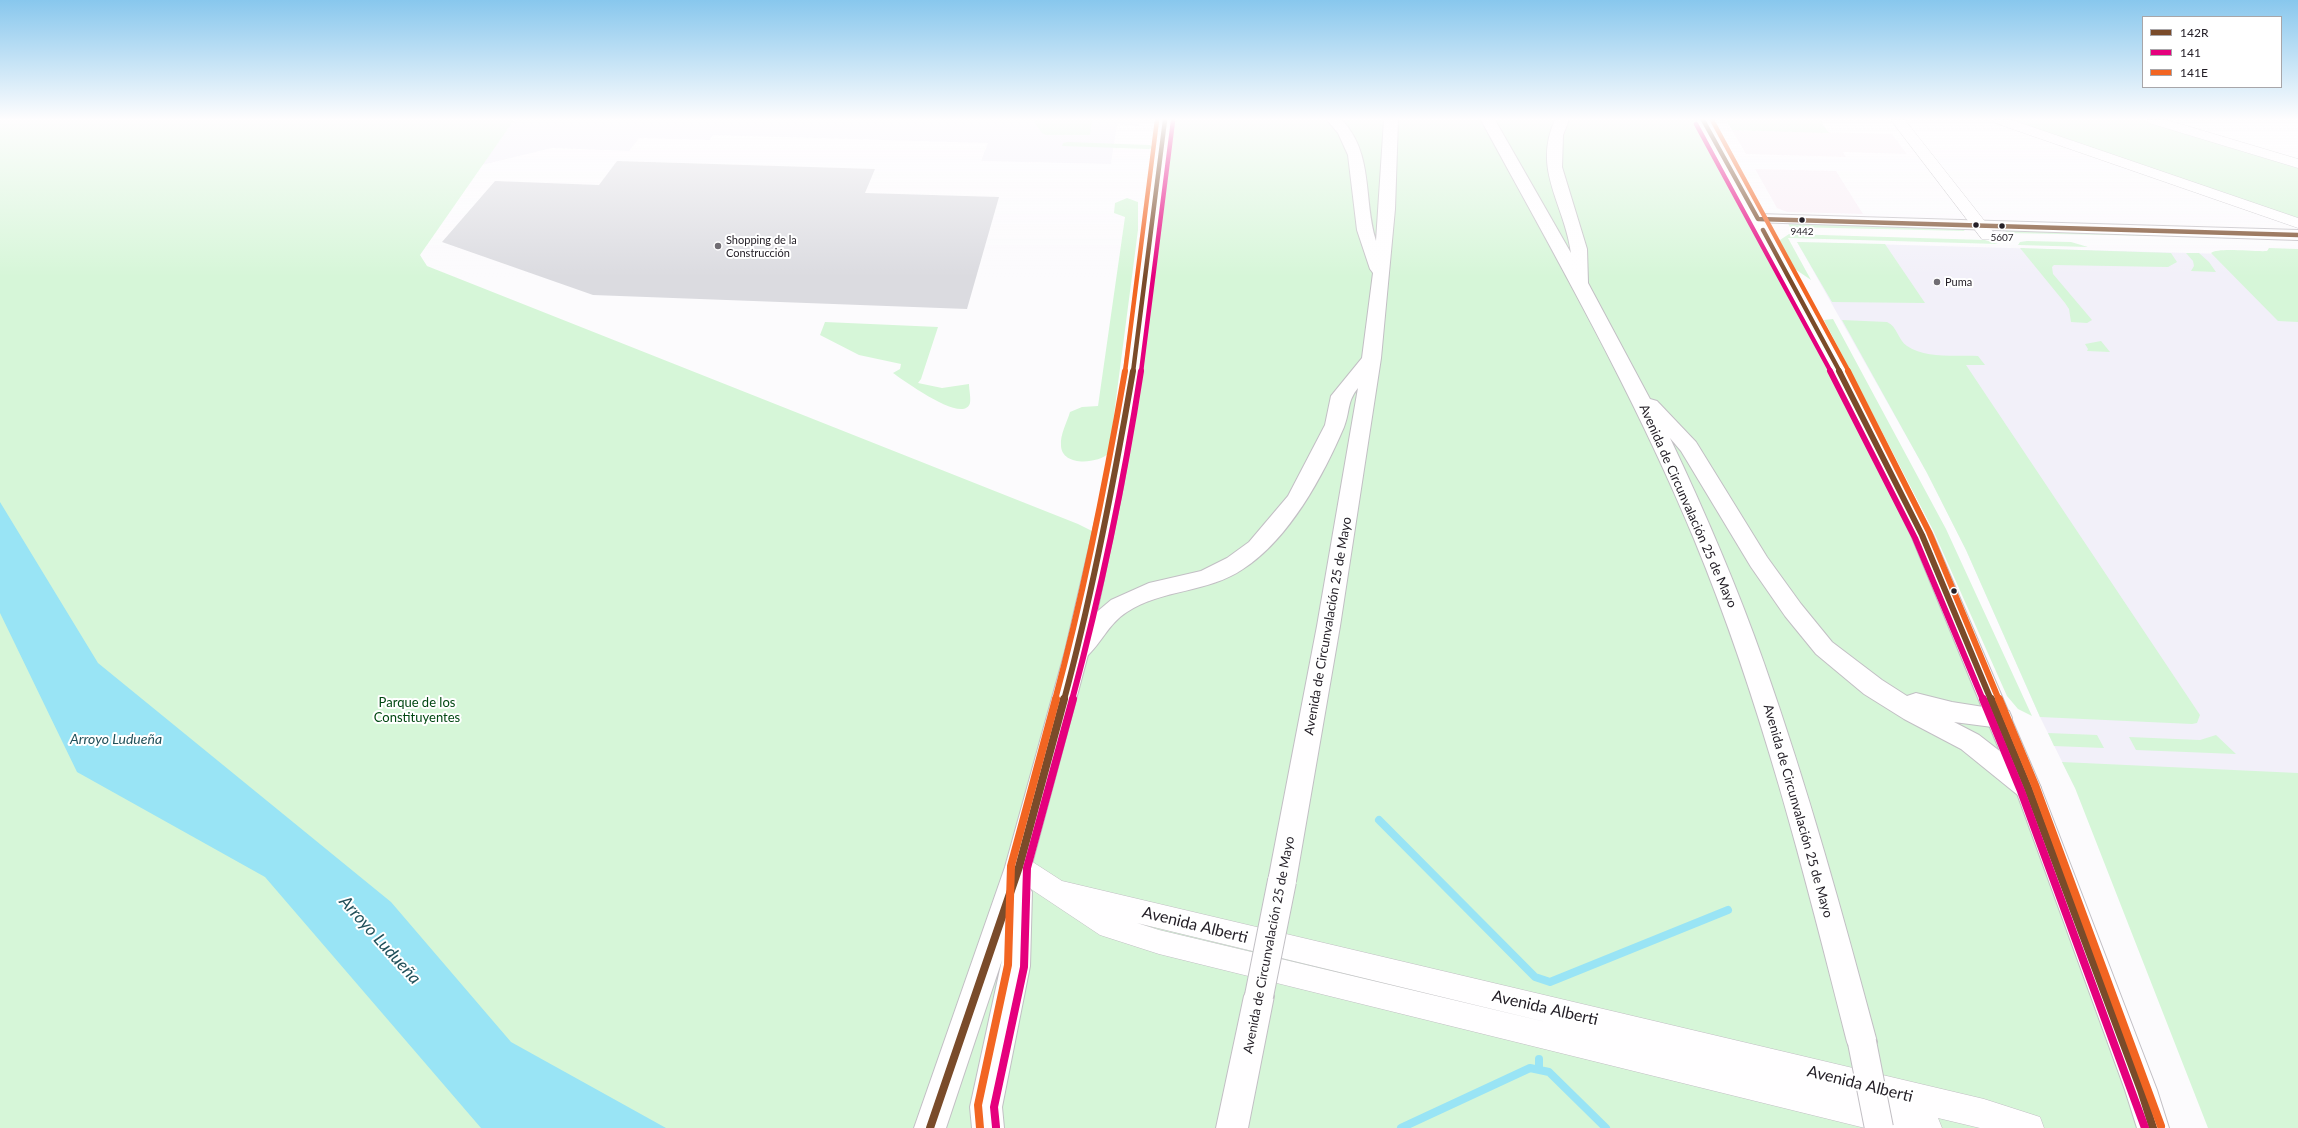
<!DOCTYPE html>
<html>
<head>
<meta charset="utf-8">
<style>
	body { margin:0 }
	#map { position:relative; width:2298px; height:1128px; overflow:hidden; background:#fcfbfd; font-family:Lato,sans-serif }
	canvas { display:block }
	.legend { position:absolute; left:2142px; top:16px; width:140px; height:72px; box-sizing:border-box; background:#fff; border:1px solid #a8a6a9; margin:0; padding:5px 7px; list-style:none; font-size:12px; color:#252028 }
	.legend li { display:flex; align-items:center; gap:8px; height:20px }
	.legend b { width:20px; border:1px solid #a8a6a9 }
</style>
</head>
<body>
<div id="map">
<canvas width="2298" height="1128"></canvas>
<ul class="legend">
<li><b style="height:5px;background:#7a4b2a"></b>142R</li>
<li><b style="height:5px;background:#e5007d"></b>141</li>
<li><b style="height:5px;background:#f26522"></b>141E</li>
</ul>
</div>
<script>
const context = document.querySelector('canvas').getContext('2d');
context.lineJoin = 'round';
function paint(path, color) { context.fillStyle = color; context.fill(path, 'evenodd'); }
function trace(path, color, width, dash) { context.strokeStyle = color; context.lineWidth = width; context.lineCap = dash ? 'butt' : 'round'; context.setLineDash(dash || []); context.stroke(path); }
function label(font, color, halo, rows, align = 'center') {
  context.font = font + ' Lato,sans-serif'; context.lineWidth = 4; context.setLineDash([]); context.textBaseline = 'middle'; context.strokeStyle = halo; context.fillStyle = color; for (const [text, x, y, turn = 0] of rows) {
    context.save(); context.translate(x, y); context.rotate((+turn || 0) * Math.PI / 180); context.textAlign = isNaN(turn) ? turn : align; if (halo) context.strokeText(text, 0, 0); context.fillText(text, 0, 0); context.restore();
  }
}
paint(new Path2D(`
	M 514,120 L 1140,120 L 1139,126 L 1117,124 L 1111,164 L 981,161 L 988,143 L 713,135 L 710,140 L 639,138 L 629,151 L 552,148 L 482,165 Z
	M 1797,242 L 2298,256 L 2298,1103 L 2075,788 L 2040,717 L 1966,550 L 1927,473 Z`), '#f2f0f9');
paint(new Path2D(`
	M 1732,130 L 1892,134 L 1907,154 L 1843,152 L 1846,157 L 1746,154 Z
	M 1755,169 L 1836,171 L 1863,214 L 1787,212 L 1777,208 Z`), '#f9eff6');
paint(new Path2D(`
	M 0,120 L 514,120 L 420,255 L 427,266 L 1078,524 L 1102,536 L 1165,120 L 1703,120 L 1786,270 L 1922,535 L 2153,1128 L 0,1128 Z
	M 1033,120 L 1092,120 L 1090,135 L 1046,135 L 1042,133 Z
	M 1726,120 L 1820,120 L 1829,133 L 1732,130 Z
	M 2011,120 L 2144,120 L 2298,167 L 2298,219 Z
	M 1068,142 L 1150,145 L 1155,148 L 1148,149 L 1062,146 L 1063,143 Z
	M 1127,198 L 1138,202 L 1138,230 L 1109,453 C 1098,464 1061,467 1061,445 C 1060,435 1067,422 1070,412 L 1082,407 L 1098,406 L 1125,217 L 1114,213 L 1115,203 Z
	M 1788,223 L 1961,228 L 1965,231 L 1790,227 Z
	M 2004,229 L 2154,235 L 2156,236 L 2007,233 Z
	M 1789,234 L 1985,240 L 1998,244 L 1788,238 L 1811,280 L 1795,269 L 1780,242 L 1780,240 Z
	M 2027,241 L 2071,242 L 2088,247 L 2018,245 L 2020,242 Z
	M 1797,242 L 1885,244 L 1925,303 L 1832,302 Z
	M 2020,248 L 2171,253 L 2177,262 L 2168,267 L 2054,265 L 2052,267 L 2053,274 L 2092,320 L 2087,323 L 2071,322 L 2069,309 L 2065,303 Z
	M 2269,248 L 2298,249 L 2298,322 L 2278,321 L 2211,253 C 2218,247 2255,252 2267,251 Z
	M 2186,253 L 2199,253 L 2209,262 L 2216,272 L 2191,271 L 2194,266 L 2193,261 Z
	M 1833,319 L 1946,529 L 2032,716 L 2018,709 L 2007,696 L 1933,530 L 1824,320 Z
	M 1842,320 L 1887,322 C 1897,326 1898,340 1907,346 C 1926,359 1955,355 1978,356 L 1985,365 L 1966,365 L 2200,715 L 2197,723 L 2192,724 L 2040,717 L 1966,550 L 1927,473 Z
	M 825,322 L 938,327 L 921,379 L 918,383 L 942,388 L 969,384 C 969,389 971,398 970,403 C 964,425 903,380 893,373 L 900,369 L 901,364 L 859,355 L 820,335 Z
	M 2101,341 L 2110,352 L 2087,351 L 2088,349 L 2085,344 Z
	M 2048,733 L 2097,735 L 2104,748 L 2054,746 Z
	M 2216,735 L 2236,754 L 2136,750 L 2129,737 L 2200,740 Z
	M 2062,762 L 2298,773 L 2298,1128 L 2208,1128 L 2075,788 Z`), '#d6f6d8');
paint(new Path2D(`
	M 0,502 L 98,663 L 391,902 L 511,1042 L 666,1128 L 481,1128 L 265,877 L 77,772 L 0,613 Z`), '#99e4f5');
trace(new Path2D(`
	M 1379,820 L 1535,977 L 1550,982 L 1728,910
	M 1539,1059 L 1539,1070
	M 1401,1128 L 1530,1068 L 1549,1072 L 1606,1128`), '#99e4f5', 8);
paint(new Path2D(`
	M 617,161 L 875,169 L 865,193 L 999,197 L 967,309 L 593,295 L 442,242 L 495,181 L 599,185 Z`), '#dbdbe0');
const minor = new Path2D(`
	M 1891,120 L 1905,120 L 1994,233 L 1996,236 L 1994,239 L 1982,239 Z
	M 1993,120 L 2012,120 L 2298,218 L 2298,228 L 1995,123 Z
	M 2147,120 L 2167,120 L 2298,159 L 2298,168 L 2149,123 Z
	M 1019,856 L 1028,859 L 1062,881 L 1984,1099 L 2040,1117 L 2044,1128 L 1980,1128 L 1938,1118 L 1942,1128 L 1865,1128 L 1159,954 L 1100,935 L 1010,875 L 1006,867 L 1010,859 ZM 1137,923 L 1550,1023 L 1159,930 Z`);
const tertiary = new Path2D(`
	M 1758,214 L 2298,230 L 2298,240 L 1752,222 L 1750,219 L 1752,216 Z`);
const secondary = new Path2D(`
	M 1158,120 L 1172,120 L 1142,371 L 1123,487 L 1089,651 L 1027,883 L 1032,892 L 1030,966 L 1002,1107 L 1004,1128 L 972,1128 L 970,1107 L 1002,960 L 946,1128 L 914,1128 L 1005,867 L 1065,651 L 1103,487 L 1124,371 Z
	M 1696,120 L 1710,120 L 1844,362 L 1933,535 L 2041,788 L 2157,1090 L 2169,1128 L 2137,1128 L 2125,1090 L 2015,788 L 1911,535 L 1826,362 Z`);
const motorway = new Path2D(`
	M 1327,120 L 1342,120 C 1374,154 1363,199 1376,241 L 1384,120 L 1398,120 L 1395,209 L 1381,358 L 1340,626 L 1296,881 L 1292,890 L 1282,893 L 1272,890 L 1268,881 L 1317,626 L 1358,388 C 1347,401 1350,412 1344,427 C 1323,476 1289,539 1243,569 C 1208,593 1162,589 1127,612 C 1108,624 1101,644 1086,657 C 1081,661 1075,659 1069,657 L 1065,651 L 1092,616 L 1111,600 L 1149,583 L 1201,571 L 1227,558 L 1249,542 L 1288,496 L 1325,425 L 1331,396 L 1362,358 L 1373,273 L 1370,269 L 1357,230 L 1348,155 L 1338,133 Z
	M 1481,120 L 1495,120 L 1571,253 C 1565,205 1532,170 1555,120 L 1569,120 L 1563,135 L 1562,167 L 1587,249 L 1588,283 L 1650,399 L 1657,401 L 1696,442 L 1767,557 L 1801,604 L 1832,642 L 1882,680 L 1907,696 L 1916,693 L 1952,702 L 2009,711 L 2012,718 L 2009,725 L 2000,728 L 1954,722 L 1979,735 L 2037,780 L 2041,788 L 2037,796 L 2028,799 L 2019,796 L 1961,749 L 1904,719 L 1864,694 L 1816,654 L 1785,616 L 1751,567 L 1681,451 L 1670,438 C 1705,512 1737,586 1764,663 C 1808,788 1843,915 1877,1042 L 1873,1052 L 1862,1057 L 1851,1052 L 1847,1042 C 1804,872 1761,701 1694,539 C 1634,394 1556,258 1481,120 Z
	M 1259,982 L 1269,986 L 1274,996 L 1248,1128 L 1216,1128 L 1244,996 L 1249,986 Z`);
trace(minor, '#c2bfc4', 1);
trace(tertiary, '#c2bfc4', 2);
trace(secondary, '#c2bfc4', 2);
trace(motorway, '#c2bfc4', 2);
paint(minor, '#fffeff');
paint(tertiary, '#fffeff');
paint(secondary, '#fffeff');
paint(motorway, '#fffeff');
const motorwayBridge = new Path2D(`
	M 1259,996 L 1282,881
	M 1862,1042 L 1879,1128`);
trace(motorwayBridge, '#c2bfc4', 30, []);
trace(motorwayBridge, '#fffeff', 28);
trace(new Path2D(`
	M 1703,120 L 1758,219 L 2298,235
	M 1763,230 L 1840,372
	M 1133,372 L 1165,120`), '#7a4b2a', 4.5);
trace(new Path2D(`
	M 1839,371 L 1922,535 L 1991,700
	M 1064,700 C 1093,592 1114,481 1133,371`), '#7a4b2a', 6);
trace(new Path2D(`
	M 1991,699 L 2028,788 L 2141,1090 L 2153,1128
	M 930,1128 L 1019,867 L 1064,699`), '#7a4b2a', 8);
trace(new Path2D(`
	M 1696,124 L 1831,372
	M 1141,372 L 1173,121`), '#e5007d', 4.5);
trace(new Path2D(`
	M 1830,371 L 1915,538 L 1983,700
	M 1072,700 C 1101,592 1124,481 1141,371`), '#e5007d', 6);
trace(new Path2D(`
	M 1983,699 L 2021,791 L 2145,1128
	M 996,1127 L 994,1107 L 1024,967 L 1027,868 L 1073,699`), '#e5007d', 8);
trace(new Path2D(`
	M 1712,120 L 1849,372
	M 1125,372 L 1157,120`), '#f26522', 4.5);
trace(new Path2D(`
	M 1848,371 L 1929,532 L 1999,700
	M 1055,700 C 1084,592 1106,481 1125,371`), '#f26522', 6);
trace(new Path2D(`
	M 1999,699 L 2035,785 L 2161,1126
	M 980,1128 L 978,1105 L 1008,965 L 1011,866 L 1056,699`), '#f26522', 8);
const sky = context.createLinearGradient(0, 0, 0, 277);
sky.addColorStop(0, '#88c7ed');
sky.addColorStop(0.43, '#fefdfe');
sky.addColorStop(1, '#fefdfe00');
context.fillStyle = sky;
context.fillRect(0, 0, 2298, 277);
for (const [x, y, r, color] of [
	[1802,220,3.5,"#252028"],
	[1976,225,3.5,"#252028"],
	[2002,226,3.5,"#252028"],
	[718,246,4,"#706d73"],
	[1937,282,4,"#706d73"],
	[1954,591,3.5,"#252028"]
]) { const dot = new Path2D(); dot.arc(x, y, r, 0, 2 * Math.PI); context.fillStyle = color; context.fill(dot); trace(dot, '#fff', 1.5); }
label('10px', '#252028', '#fff', [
	["9442",1802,232],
	["5607",2002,238]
]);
label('11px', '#252028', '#fff', [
	["Shopping de la",726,240],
	["Construcción",726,253],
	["Puma",1945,282]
], 'left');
label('13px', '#252028', '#fff', [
	["Avenida de Circunvalación 25 de Mayo",1688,506,66],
	["Avenida de Circunvalación 25 de Mayo",1328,626,-80],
	["Avenida de Circunvalación 25 de Mayo",1798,811,74],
	["Avenida de Circunvalación 25 de Mayo",1269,945,-79]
]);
label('13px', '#004711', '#fff', [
	["Parque de los",417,703],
	["Constituyentes",417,718]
]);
label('italic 14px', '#21515b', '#fff', [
	["Arroyo Ludueña",116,739]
]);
label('16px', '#252028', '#fff', [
	["Avenida Alberti",1195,925,14],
	["Avenida Alberti",1545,1008,13],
	["Avenida Alberti",1860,1084,14]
]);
label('italic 17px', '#21515b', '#fff', [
	["Arroyo Ludueña",380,940,48]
]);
</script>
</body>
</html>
